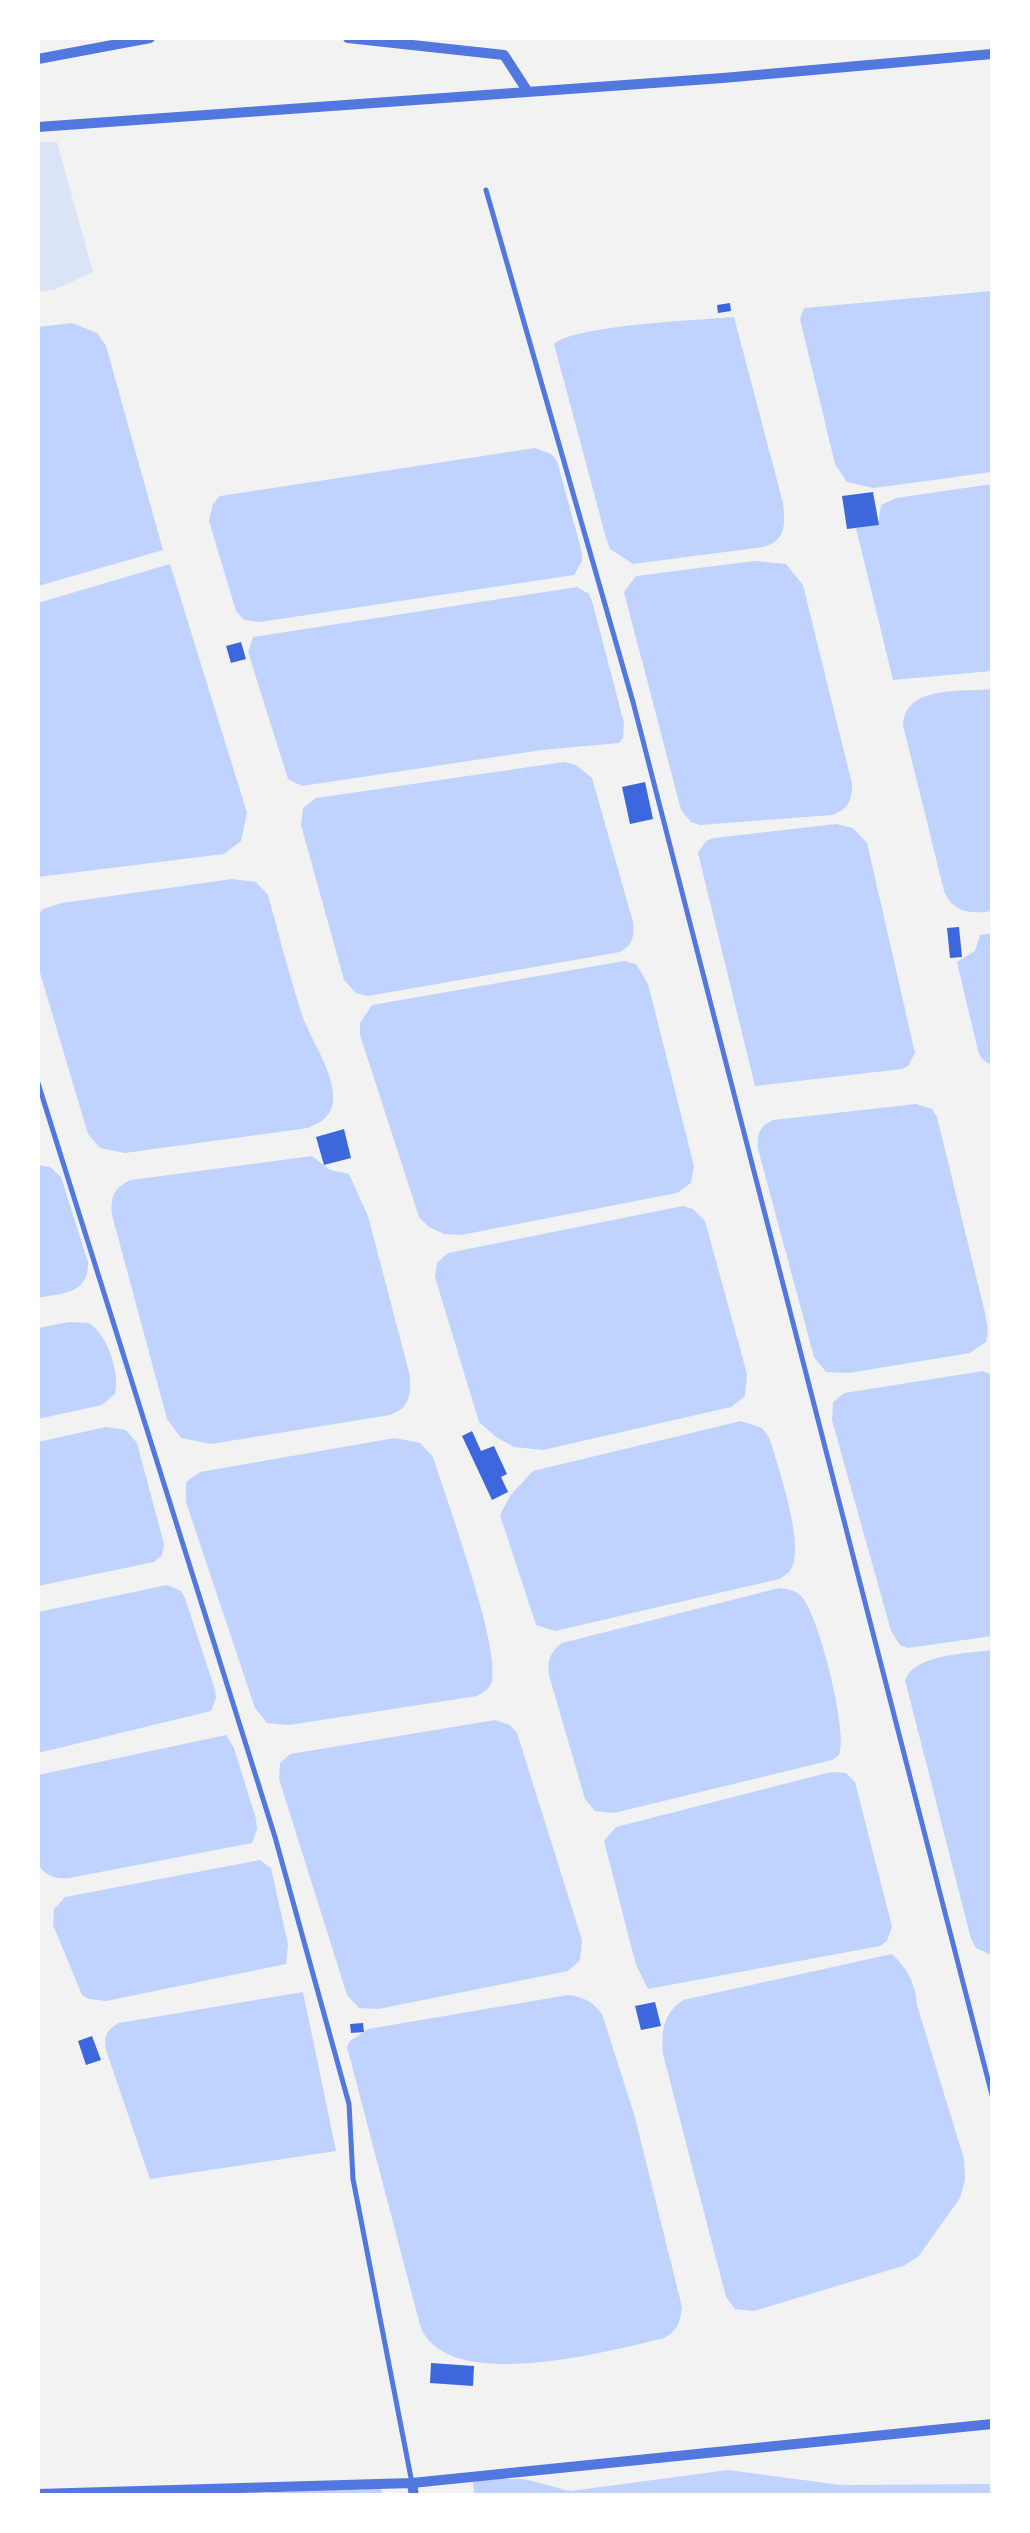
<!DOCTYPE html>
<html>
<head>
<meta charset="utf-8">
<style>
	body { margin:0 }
	#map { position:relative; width:1030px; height:2533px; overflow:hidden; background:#f2f2f2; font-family:"Alegreya Sans",sans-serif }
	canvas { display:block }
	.frame { position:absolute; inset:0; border:40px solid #fff; pointer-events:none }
</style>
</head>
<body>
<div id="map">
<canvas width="1030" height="2533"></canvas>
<div class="frame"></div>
</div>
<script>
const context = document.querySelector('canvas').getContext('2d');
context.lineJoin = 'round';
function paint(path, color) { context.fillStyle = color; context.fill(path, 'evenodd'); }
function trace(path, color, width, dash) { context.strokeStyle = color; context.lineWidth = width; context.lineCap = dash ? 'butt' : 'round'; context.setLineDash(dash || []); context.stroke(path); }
paint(new Path2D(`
	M 38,142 L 57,142 L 93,272 L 54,290 L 38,292 Z`), '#dbe4f7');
paint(new Path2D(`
	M 992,291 L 992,472 L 874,488 L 847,482 L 835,464 L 800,319 L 804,308 Z
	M 734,317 L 783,503 C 785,524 787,540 763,547 L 633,564 L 610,549 L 606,538 L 554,344 C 575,325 700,320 734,317 Z
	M 72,323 L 97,333 L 106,346 L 163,550 L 38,586 L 38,327 Z
	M 535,448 L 551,454 L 557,461 L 581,549 L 582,561 L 574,575 L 260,622 L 244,620 L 236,611 L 209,521 L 213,504 L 220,496 Z
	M 992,484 L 992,671 L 893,680 L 856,528 L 878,525 L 881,505 L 896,498 Z
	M 754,561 L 786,564 L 803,585 L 852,784 C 852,800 849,809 832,815 L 700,825 L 691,822 L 681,810 L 624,592 L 636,576 Z
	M 170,564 L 247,813 L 241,841 L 224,854 L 38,877 L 38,603 Z
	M 577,587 L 589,594 L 592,601 L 624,723 L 623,738 L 619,743 L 542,750 L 302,786 L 288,779 L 248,652 L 253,637 Z
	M 992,689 L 992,911 C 971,914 953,913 944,891 L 903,725 C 905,685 962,692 992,689 Z
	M 564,762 L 576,765 L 592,778 L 633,922 C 634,936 634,944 620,952 L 368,996 L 356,993 L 344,980 L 301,825 L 303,808 L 316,798 Z
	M 836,824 L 853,828 L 867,843 L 915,1053 L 908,1066 L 902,1069 L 755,1086 L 698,853 L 706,841 L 714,838 Z
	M 232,879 L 256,882 L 268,895 C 279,935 289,975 302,1015 C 311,1041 336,1074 333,1102 C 331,1117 320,1123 308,1128 L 125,1153 L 100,1148 L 88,1134 L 38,966 L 38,915 L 43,909 L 62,903 Z
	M 992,933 L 992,1064 C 984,1063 981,1058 978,1051 L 957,962 L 975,951 L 980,935 Z
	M 624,961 L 636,964 L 648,984 L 694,1166 L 691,1183 L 677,1193 L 461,1235 L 444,1234 L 429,1227 L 419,1217 L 360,1035 L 360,1023 L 372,1005 Z
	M 916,1104 L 932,1109 L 937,1117 L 985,1313 L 988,1331 L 986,1342 L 970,1353 L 849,1373 L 826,1372 L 814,1357 L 758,1149 C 757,1135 759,1126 773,1120 Z
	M 312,1156 L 330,1170 L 349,1174 L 368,1216 L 410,1376 C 411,1395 410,1408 390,1415 L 211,1444 L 181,1438 L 167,1419 L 112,1215 C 110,1197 114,1187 131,1180 Z
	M 38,1165 L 50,1167 L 61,1177 L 88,1262 C 89,1294 63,1293 38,1298 Z
	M 683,1206 L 693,1209 L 705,1221 L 747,1374 L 745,1396 L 731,1407 L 543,1450 L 514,1447 L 496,1437 L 479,1422 L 435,1277 L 437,1263 L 448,1253 Z
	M 69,1322 L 89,1323 C 108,1335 120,1373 115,1394 L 102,1405 L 38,1419 L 38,1328 Z
	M 983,1371 L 992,1375 L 992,1636 L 908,1648 L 900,1645 L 891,1631 L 832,1420 L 833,1402 L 844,1393 Z
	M 741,1421 L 762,1428 L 769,1437 C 777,1463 806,1547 791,1569 C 788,1574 784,1576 779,1579 L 555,1631 L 536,1625 L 500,1515 L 510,1496 L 533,1471 Z
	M 106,1427 L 126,1430 L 137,1443 L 164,1544 L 162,1555 L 154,1562 L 38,1586 L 38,1442 Z
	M 395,1438 L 420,1443 L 433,1457 C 446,1498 500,1646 492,1680 C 490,1689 484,1692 477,1696 L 289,1725 L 267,1723 L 255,1708 L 186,1502 L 186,1482 L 200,1472 Z
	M 167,1585 L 181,1591 L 185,1598 L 215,1690 L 216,1698 L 211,1711 L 38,1753 L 38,1612 Z
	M 779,1588 C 787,1589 795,1590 801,1596 C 818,1612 849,1735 839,1755 L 832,1760 L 614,1813 L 595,1811 L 585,1799 L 549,1675 C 547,1660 550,1652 562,1643 Z
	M 992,1650 L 992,1955 L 991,1955 L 976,1948 L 971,1939 L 905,1680 C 916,1653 967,1654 992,1650 Z
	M 495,1720 L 510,1725 L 517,1733 L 582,1940 L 580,1960 L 568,1971 L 378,2009 L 359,2008 L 347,1995 L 279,1779 L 280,1763 L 290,1754 Z
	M 226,1735 L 234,1748 L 256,1819 L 257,1829 L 252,1843 L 69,1878 C 55,1879 46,1877 38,1864 L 38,1775 Z
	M 831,1772 L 846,1773 L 855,1782 L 892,1927 L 887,1941 L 880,1946 L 648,1989 L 636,1965 L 604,1841 L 616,1827 Z
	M 260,1860 L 271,1868 L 288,1944 L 286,1964 L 106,2001 L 89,1999 L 82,1995 L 53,1925 L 54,1909 L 65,1897 Z
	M 892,1954 C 908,1970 915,1982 917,2005 L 964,2159 L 965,2180 L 960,2198 L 918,2257 L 903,2266 L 754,2311 L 735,2309 L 726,2297 L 663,2054 C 661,2031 663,2014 683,2000 Z
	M 303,1992 L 336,2151 L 150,2179 L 106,2050 C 104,2036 106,2030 119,2023 Z
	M 568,1995 C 584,1997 592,2001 602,2014 L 634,2114 L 682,2307 C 680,2322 678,2330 664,2338 C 610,2351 444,2396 420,2325 L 347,2047 L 350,2041 L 368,2029 Z
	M 728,2470 L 841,2485 L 992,2484 L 992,2495 L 474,2496 L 473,2479 L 524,2479 L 570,2491 Z
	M 381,2486 L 382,2495 L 210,2496 Z`), '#bfd3fe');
paint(new Path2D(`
	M 730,303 L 731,311 L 718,313 L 717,305 Z
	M 873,492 L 879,525 L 847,529 L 842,496 Z
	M 241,642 L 246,659 L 231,663 L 226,646 Z
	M 645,782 L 653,819 L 630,824 L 622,787 Z
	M 959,927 L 962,957 L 950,958 L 947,928 Z
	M 344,1129 L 351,1158 L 324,1165 L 316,1137 Z
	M 472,1431 L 481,1451 L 494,1446 L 507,1474 L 501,1477 L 508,1492 L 492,1500 L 462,1436 Z
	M 655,2002 L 661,2026 L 641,2030 L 635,2006 Z
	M 363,2023 L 364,2032 L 351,2033 L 350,2024 Z
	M 92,2036 L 101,2060 L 86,2065 L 78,2041 Z
	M 431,2363 L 474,2366 L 473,2386 L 430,2383 Z`), '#3d67dc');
trace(new Path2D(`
	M 486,190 L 633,702 L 992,2095
	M 38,1083 L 275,1837 L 349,2104 L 353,2179 L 412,2483`), '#5277de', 5);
trace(new Path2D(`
	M 348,38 L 504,55 L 528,92
	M 38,59 L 150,38
	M 38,127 L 723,78 L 992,54
	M 412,2483 L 992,2424
	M 38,2494 L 412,2483 L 414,2496`), '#5277de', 10);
</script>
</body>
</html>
